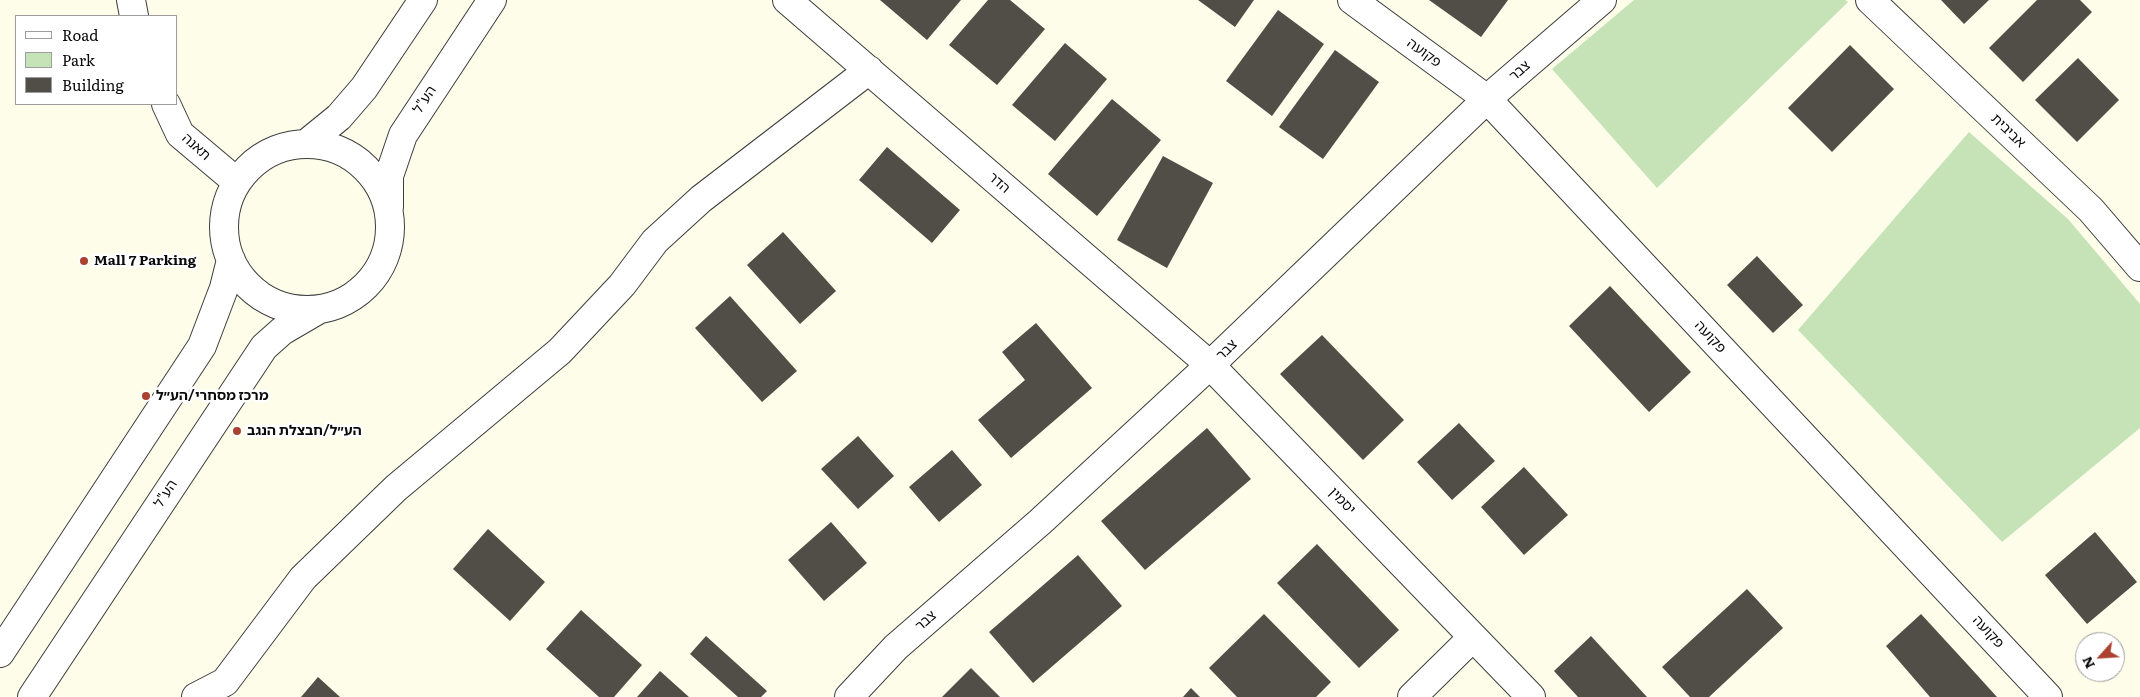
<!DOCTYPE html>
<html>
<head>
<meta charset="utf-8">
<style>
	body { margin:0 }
	#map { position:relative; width:2140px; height:697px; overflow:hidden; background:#fdfde9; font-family:Literata,serif }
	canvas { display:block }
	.legend { position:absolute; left:15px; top:15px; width:162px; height:90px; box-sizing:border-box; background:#fff; border:1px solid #9d9d9d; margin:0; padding:6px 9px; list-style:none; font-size:15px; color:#0a0a0a }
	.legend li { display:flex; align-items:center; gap:10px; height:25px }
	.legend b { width:25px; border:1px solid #9d9d9d }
	.north { position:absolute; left:2075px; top:632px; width:50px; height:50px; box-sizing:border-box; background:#fff; border:1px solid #9d9d9d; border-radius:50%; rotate:244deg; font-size:14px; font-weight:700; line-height:20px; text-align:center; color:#0a0a0a }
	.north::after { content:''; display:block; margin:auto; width:18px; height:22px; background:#ab4131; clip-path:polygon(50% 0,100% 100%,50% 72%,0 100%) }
</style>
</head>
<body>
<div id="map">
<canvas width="2140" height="697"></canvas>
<ul class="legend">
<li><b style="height:6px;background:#fff"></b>Road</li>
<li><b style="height:14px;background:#c6e3b7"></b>Park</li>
<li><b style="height:14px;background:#514d47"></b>Building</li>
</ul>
<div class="north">N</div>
</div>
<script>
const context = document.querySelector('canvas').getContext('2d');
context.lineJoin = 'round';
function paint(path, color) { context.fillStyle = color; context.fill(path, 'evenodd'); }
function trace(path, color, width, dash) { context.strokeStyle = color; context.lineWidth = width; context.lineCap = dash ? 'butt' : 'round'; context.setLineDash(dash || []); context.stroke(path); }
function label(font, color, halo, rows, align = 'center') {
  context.font = font + ' Literata,"Noto Sans Hebrew",serif'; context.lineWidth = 5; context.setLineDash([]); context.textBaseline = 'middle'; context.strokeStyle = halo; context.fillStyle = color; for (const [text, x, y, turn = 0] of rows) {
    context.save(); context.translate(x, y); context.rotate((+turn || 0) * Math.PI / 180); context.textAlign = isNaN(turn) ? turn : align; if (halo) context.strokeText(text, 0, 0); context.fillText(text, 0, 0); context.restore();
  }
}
paint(new Path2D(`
	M 1634,0 L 1845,0 L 1848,2 L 1657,188 L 1552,69 Z
	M 1969,132 L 2068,219 L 2140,304 L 2140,428 L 2002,542 L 1798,330 Z`), '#c6e3b7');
paint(new Path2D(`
	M 880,0 L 961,0 L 927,40 Z
	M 988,0 L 1010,0 L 1045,29 L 997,85 L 949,45 Z
	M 1198,0 L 1254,0 L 1235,27 Z
	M 1429,0 L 1508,0 L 1481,37 Z
	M 1941,0 L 1989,0 L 1964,24 Z
	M 2037,0 L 2080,0 L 2092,12 L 2023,82 L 1989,48 Z
	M 1278,10 L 1324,44 L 1272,116 L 1226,81 Z
	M 1065,43 L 1107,79 L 1055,141 L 1012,105 Z
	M 1850,45 L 1894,89 L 1832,152 L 1788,108 Z
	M 1335,50 L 1379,82 L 1323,159 L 1279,127 Z
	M 2078,58 L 2119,100 L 2077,142 L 2035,100 Z
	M 1112,99 L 1161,140 L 1097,216 L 1048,174 Z
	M 887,147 L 960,210 L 932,243 L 859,180 Z
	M 1163,156 L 1213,183 L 1167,268 L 1117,240 Z
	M 783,232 L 836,291 L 800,324 L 747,265 Z
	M 1757,256 L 1803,305 L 1773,333 L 1727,285 Z
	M 1610,286 L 1691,372 L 1649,412 L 1569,326 Z
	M 730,296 L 797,371 L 762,402 L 695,328 Z
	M 1036,323 L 1092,388 L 1011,458 L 978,420 L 1025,380 L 1002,352 Z
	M 1322,335 L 1404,420 L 1363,460 L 1280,374 Z
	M 1459,423 L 1495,461 L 1452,500 L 1417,462 Z
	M 1207,428 L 1251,479 L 1145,570 L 1101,521 Z
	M 858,436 L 894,476 L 858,509 L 821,469 Z
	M 952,450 L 982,485 L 939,522 L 909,487 Z
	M 1524,467 L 1568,515 L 1524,555 L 1481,507 Z
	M 831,522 L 867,563 L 824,601 L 788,560 Z
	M 488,529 L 545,582 L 510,621 L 453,569 Z
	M 2095,532 L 2137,582 L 2087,624 L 2045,575 Z
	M 1317,544 L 1399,630 L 1359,668 L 1277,583 Z
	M 1078,555 L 1122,606 L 1033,683 L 989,632 Z
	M 1747,589 L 1783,628 L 1709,697 L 1690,697 L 1662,667 Z
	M 581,610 L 642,665 L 614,697 L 599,697 L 546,649 Z
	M 1264,614 L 1331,682 L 1316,697 L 1237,697 L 1209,668 Z
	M 1921,614 L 1967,664 L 1997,697 L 1930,697 L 1886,646 Z
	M 706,636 L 767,691 L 761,697 L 738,697 L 690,654 Z
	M 1591,636 L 1647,697 L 1578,697 L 1554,671 Z
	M 971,668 L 1000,697 L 942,697 Z
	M 660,671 L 689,697 L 637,697 Z
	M 318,677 L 340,697 L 301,697 Z
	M 1191,688 L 1200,697 L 1183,697 Z`), '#514d47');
const minor = new Path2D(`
	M 131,0 L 134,16
	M 787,0 L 1210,365 L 1473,637 L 1412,697
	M 1352,0 L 1487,99 L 2048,697
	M 1870,0 L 2091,210 L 2140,267
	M 166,104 L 180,134 L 237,182
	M 307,143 L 339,117 L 364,88 L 423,0
	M224 227a83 83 0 1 1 166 0a83 83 0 1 1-166 0Z
	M 389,207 L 389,176 L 403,135 L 492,0
	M 1473,637 L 1531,697
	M 0,653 L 202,346 L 224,288 L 231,260
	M 32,697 L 264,347 L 282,331 L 318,310
	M 196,697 L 225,682 L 303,578 L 396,488 L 560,351 L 622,285 L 655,241 L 701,199 L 869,70
	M 849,697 L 896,647 L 1040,522 L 1210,365 L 1487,99 L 1602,0`);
trace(minor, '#3d3d3d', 30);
trace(minor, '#fff', 28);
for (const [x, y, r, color] of [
	[84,261,5,"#ab4131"],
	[146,396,5,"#ab4131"],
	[237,431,5,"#ab4131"]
]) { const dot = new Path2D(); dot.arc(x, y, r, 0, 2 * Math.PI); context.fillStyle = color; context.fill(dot); trace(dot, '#fff', 2); }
label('14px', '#0a0a0a', '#fff', [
	["פקועה",1424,53,36],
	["צבר",1520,71,-41],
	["הע\"ל",425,100,-57],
	["אביבית",2008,131,44],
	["תאנה",196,147,42],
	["הדר",999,183,41],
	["פקועה",1710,337,47],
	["צבר",1227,350,-44],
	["הע\"ל",166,494,-57],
	["יסמין",1342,501,46],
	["צבר",926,621,-41],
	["פקועה",1988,632,47]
]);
label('bold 14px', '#0a0a0a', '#fff', [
	["Mall 7 Parking",94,261],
	["מרכז מסחרי/הע״ל",156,396],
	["הע״ל/חבצלת הנגב",247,431]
], 'left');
</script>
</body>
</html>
